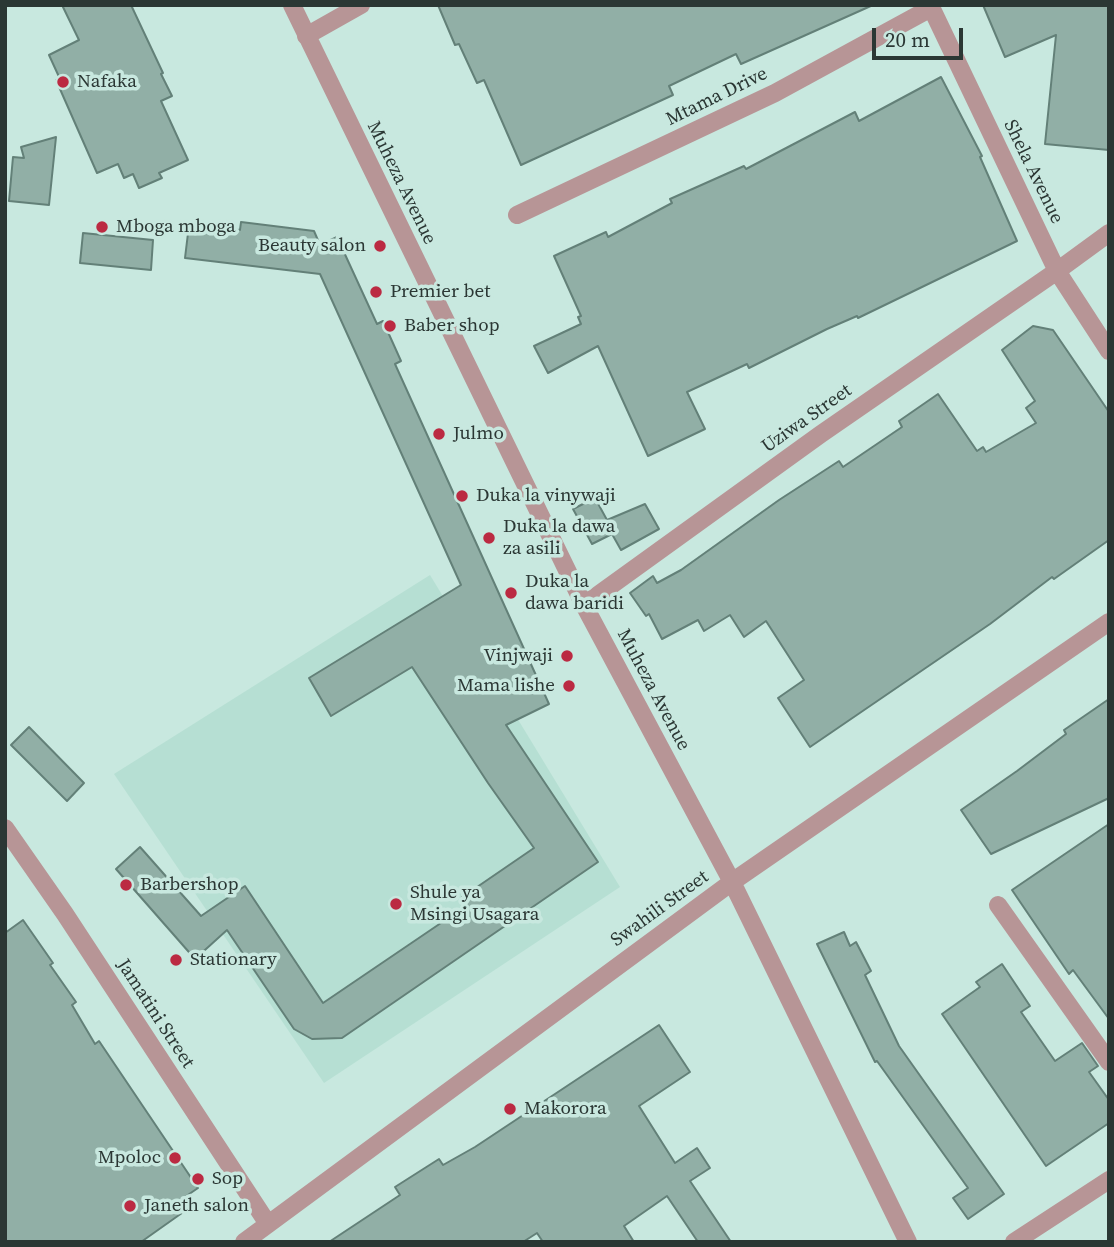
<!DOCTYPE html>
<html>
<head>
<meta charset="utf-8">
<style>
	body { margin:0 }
	#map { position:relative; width:1114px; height:1247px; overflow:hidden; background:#c8e8df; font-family:"Source Serif 4",serif }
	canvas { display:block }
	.frame { position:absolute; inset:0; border:7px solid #2b3734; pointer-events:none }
	.scale { position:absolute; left:872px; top:28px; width:91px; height:32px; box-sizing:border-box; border:4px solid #2b3734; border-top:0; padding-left:9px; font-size:21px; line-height:24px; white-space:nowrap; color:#2b3734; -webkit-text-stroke:5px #c8e8df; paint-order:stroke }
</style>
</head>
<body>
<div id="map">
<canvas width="1114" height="1247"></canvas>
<div class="frame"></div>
<div class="scale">20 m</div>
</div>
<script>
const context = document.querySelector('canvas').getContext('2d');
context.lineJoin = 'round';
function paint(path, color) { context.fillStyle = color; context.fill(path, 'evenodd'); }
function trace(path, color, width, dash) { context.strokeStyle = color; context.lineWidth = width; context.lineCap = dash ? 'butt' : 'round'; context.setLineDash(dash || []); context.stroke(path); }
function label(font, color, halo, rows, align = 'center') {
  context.font = font + ' "Source Serif 4",serif'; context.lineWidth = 7; context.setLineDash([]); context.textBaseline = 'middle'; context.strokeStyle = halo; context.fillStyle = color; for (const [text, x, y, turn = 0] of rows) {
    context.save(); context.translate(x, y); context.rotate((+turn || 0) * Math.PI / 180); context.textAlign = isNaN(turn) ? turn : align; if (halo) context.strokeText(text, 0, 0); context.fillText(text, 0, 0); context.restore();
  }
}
paint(new Path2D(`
	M 430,575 L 620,887 L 324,1083 L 114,774 Z`), '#b6dfd3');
const building = new Path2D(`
	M 62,5 L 131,5 L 163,73 L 161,74 L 172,96 L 161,101 L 188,160 L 159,173 L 162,178 L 139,188 L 133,174 L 124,178 L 118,164 L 97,173 L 56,80 L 60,79 L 49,55 L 79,40 Z
	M 438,5 L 873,5 L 741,64 L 736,54 L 669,86 L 673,95 L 521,165 L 484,80 L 477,83 L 459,44 L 455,45 Z
	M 983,5 L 1109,5 L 1109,150 L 1045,144 L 1056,35 L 1005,57 Z
	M 941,77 L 982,156 L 980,157 L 1017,241 L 858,318 L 857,316 L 827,329 L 749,368 L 747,364 L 687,392 L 705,429 L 648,456 L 598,346 L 548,373 L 534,346 L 581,324 L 578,317 L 581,316 L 554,256 L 606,232 L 608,237 L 672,203 L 670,199 L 744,166 L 746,169 L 855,112 L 859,121 Z
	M 56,137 L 49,205 L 9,201 L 13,157 L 24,158 L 21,147 Z
	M 241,222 L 314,231 L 320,245 L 337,237 L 377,324 L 383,321 L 401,361 L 395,364 L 549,704 L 506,725 L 598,862 L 342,1038 L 312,1039 L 294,1029 L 227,930 L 195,959 L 116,869 L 140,847 L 201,916 L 245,886 L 323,1003 L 466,906 L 461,898 L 534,848 L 488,783 L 412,667 L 331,716 L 309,678 L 461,585 L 320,274 L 185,258 L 189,225 L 240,230 Z
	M 83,233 L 153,240 L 151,270 L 80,263 Z
	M 1033,326 L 1053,330 L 1109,412 L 1109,540 L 1054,579 L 1052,577 L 990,624 L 810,747 L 778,698 L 804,680 L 766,621 L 744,637 L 730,615 L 704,631 L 698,620 L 662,639 L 649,614 L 646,616 L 630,593 L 653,576 L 657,583 L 681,570 L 779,500 L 839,461 L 843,467 L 902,427 L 899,421 L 938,394 L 977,451 L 983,447 L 986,452 L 1036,423 L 1026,408 L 1035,401 L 1002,350 Z
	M 595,498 L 607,520 L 645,504 L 659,529 L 621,550 L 612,534 L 592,544 L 573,509 Z
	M 1109,699 L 1109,798 L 991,854 L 961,810 L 1017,771 L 1066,734 L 1064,730 Z
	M 29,727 L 84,783 L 67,801 L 11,745 Z
	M 1109,824 L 1109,1019 L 1073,970 L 1069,974 L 1012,890 Z
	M 23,920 L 53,963 L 50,965 L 76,1002 L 72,1005 L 95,1044 L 99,1041 L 198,1188 L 182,1199 L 189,1208 L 141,1242 L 5,1242 L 5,933 Z
	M 844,932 L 850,946 L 856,942 L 871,971 L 865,975 L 899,1046 L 1004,1194 L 968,1219 L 953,1198 L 968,1188 L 877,1061 L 875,1062 L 817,944 Z
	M 1002,964 L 1030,1006 L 1021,1012 L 1055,1061 L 1082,1043 L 1098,1066 L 1089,1072 L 1109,1100 L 1109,1123 L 1046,1166 L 942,1014 L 980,987 L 976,982 Z
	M 659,1025 L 690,1072 L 639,1106 L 675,1163 L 697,1148 L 710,1168 L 690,1181 L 731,1242 L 698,1242 L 667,1196 L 624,1226 L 634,1242 L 543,1242 L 537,1233 L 523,1242 L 329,1242 L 400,1195 L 395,1187 L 439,1159 L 443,1165 L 475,1147 Z`);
paint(building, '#91afa6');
trace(building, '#638078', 2);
trace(new Path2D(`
	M 292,5 L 584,605 L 732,882 L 908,1242
	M 930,5 L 1057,271 L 1109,351
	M 306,36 L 361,5
	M 517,215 L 775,93 L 931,8
	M 584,605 L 821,434 L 1057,271 L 1109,233
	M 5,828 L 65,914 L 268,1224
	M 998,905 L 1109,1062
	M 244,1242 L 732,882 L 1109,622
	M 1014,1242 L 1109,1180`), '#b79596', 18);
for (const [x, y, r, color] of [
	[63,82,7,"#bb2a42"],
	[102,227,7,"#bb2a42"],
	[380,246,7,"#bb2a42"],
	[376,292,7,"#bb2a42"],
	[390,326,7,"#bb2a42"],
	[439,434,7,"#bb2a42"],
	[462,496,7,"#bb2a42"],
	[489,538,7,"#bb2a42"],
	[511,593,7,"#bb2a42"],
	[567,656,7,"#bb2a42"],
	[569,686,7,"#bb2a42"],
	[126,885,7,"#bb2a42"],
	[396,904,7,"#bb2a42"],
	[176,960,7,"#bb2a42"],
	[510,1109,7,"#bb2a42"],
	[175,1158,7,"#bb2a42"],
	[198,1179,7,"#bb2a42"],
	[130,1206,7,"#bb2a42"]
]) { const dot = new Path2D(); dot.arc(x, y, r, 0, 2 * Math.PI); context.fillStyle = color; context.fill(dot); trace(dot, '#c8e8df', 2.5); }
label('19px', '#2b3734', '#c8e8df', [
	["Nafaka",77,82],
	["Mboga mboga",116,227],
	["Beauty salon",366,246,"right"],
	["Premier bet",390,292],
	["Baber shop",404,326],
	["Julmo",453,434],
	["Duka la vinywaji",476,496],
	["Duka la dawa",503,527],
	["za asili",503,549],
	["Duka la",525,582],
	["dawa baridi",525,604],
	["Vinjwaji",553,656,"right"],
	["Mama lishe",555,686,"right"],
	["Barbershop",140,885],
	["Shule ya",410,893],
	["Msingi Usagara",410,915],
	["Stationary",190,960],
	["Makorora",524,1109],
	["Mpoloc",161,1158,"right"],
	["Sop",212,1179],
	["Janeth salon",144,1206]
], 'left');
label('19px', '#2b3734', '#c8e8df', [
	["Mtama Drive",717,97,-26],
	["Shela Avenue",1033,172,64],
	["Muheza Avenue",401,183,64],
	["Uziwa Street",807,419,-35],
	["Muheza Avenue",653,690,62],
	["Swahili Street",660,909,-36],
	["Jamatini Street",155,1014,57]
]);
</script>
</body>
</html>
